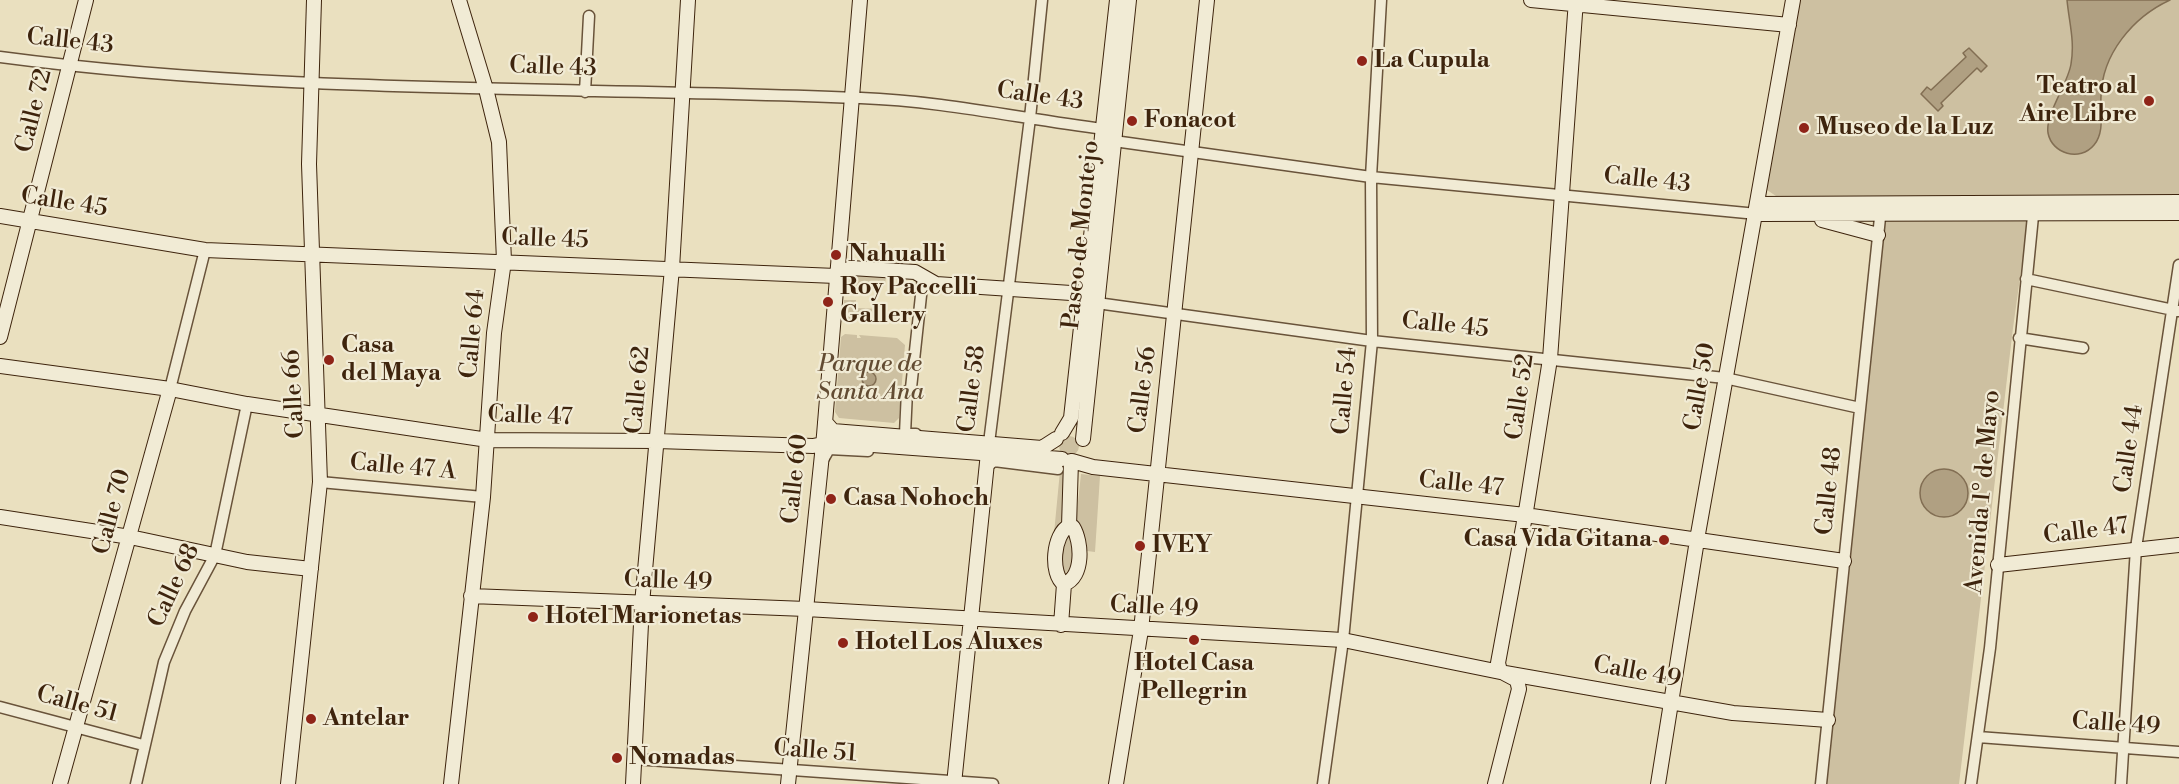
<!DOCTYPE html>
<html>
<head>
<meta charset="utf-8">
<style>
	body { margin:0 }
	canvas { display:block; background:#eae0bf }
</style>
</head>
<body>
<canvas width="2179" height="784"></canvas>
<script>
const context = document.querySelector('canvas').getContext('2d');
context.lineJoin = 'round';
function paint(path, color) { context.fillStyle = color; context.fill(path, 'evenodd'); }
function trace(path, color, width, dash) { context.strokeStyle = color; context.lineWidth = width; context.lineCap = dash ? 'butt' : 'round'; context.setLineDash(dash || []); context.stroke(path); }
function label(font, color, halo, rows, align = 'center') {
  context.font = font + ' "Libre Bodoni",serif'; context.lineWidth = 4.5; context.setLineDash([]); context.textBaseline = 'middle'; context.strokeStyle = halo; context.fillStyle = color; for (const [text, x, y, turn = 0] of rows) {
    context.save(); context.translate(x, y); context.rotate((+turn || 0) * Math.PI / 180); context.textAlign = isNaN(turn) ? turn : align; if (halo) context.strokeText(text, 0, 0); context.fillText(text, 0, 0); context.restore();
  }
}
paint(new Path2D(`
	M 1799,0 L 2179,0 L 2179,199 L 2031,199 L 2013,328 L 1959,784 L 1825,784 L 1885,199 L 1779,198 L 1767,190 Z
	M 849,274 L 886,276 L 885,286 L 857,285 L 856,291 L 845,291 L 846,278 Z
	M 844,300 L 856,300 L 856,308 L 884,309 L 884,320 L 847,319 L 843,315 Z
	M 845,334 L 857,335 L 857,338 L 861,338 L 859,335 L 897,338 L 905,345 L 899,418 L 894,423 L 839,418 L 835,412 L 841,337 Z
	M1059 446a10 10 0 1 1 20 0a10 10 0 1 1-20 0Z
	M 1060,471 L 1066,472 L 1062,520 L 1052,554 Z
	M 1081,474 L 1100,476 L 1095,552 L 1087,551 L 1086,540 L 1076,521 Z
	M 1070,534 L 1073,537 C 1074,549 1077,566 1065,573 L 1061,569 L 1061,544 L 1065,536 Z`), '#cdc0a1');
const water = new Path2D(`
	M 2067,0 L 2170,0 C 2133,17 2102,54 2101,96 C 2100,112 2105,132 2094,145 C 2080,162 2052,154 2048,133 C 2045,114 2068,84 2071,64 C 2075,41 2069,22 2067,0 Z
	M 1969,48 L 1987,66 L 1981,72 L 1977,68 L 1941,103 L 1943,106 L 1938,111 L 1921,94 L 1927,87 L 1931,90 L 1966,57 L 1963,53 Z
	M862 379a7 7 0 1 1 14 0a7 7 0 1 1-14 0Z
	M1920 493a24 24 0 1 1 48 0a24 24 0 1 1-48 0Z`);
paint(water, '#b0a082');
trace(water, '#826e53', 1.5);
const street = new Path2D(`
	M 0,57 C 285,95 574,86 861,98 C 943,101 1023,119 1104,129
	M 585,92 L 589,16
	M 1114,141 L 1371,177 L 1757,214
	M 2026,279 L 2178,311
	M 1097,303 L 1372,341 L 1725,378 L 1860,408
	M 2019,338 L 2083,348
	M 911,388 L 923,277
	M 170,389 L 205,250
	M 907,391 L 905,434 L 916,434
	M 989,443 L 1030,118 L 1042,0
	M 824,458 L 829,449 L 868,451
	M 989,465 L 994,461 L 1058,469
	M 320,482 L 483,497
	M 0,707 L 143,745
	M 1978,737 L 2179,752
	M 634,759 L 993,784
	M 136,784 L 164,662 L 185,611 L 215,555 L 247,404
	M 1323,784 L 1343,640 L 1372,341 L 1371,177 L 1381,0
	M 1821,784 L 1881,208
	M 1971,784 L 1990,648 L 2034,206
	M 2121,784 L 2136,548 L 2179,265`);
const secondary = new Path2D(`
	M 1531,0 L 1789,25
	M 1758,204 L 2179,202
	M 1757,214 L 2179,213
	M 0,216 L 205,250 L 836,276 L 851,268 L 915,272 L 936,284 L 1086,294
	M 1822,220 L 1878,235
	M 0,337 L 86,0
	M 0,366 L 170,389 L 247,404 L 488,440 L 657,441 L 813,446 L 832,442 L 1062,459
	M 825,422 L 833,431 L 1042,448 L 1056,439
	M 1062,433 L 1071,418 L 1117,0
	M 1083,439 L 1129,0
	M 1072,461 L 1093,467 L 1525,515 L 1844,561
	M 0,517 L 130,537 L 247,562 L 311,569
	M 1998,565 L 2179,545
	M 1064,584 C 1084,577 1082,542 1073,527 L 1069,526
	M 471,596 L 806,609 L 1343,640 L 1505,673 L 1733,713 L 1828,720
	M 1061,625 L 1064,584 C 1050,574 1053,534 1069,526 L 1071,461
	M 60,784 L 170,389
	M 288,784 L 320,482 L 309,164 L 314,0
	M 451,784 L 483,497 L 494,333 L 504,261 L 499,142 L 486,89 L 459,0
	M 633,784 L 642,604 L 672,268 L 688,0
	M 788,784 L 824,435 L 860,0
	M 954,784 L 989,443
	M 1116,784 L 1141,630 L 1207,0
	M 1495,784 L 1519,689 L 1517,680 L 1500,671 L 1498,663 L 1526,511 L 1550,359 L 1576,0
	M 1658,784 L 1698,534 L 1793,0`);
trace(street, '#69533a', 13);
trace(secondary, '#3e240d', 16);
trace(street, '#f1ebd5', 10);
trace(secondary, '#f1ebd5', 14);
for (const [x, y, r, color] of [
	[1362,61,6,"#8f2418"],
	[2149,101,6,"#8f2418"],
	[1132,121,6,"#8f2418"],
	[1804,128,6,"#8f2418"],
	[836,255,6,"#8f2418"],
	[828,302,6,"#8f2418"],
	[329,360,6,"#8f2418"],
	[831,499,6,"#8f2418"],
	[1664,540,6,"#8f2418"],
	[1140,546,6,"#8f2418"],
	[533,617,6,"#8f2418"],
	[1194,640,6,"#8f2418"],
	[843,643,6,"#8f2418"],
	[311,719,6,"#8f2418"],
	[617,758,6,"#8f2418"]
]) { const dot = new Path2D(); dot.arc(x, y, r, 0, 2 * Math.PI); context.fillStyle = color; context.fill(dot); trace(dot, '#f1ebd5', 2); }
label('24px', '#3e240d', '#f1ebd5', [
	["Calle 43",70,42,6],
	["Calle 43",553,68,2],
	["Calle 43",1040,97,8],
	["Calle 72",35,111,-76],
	["Calle 43",1647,181,6],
	["Calle 45",64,203,9],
	["Paseo de Montejo",1082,235,-84],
	["Calle 45",545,240,2],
	["Calle 45",1445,326,6],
	["Calle 64",474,334,-85],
	["Calle 50",1701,387,-80],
	["Calle 58",973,389,-83],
	["Calle 62",639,390,-85],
	["Calle 56",1144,390,-83],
	["Calle 54",1346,391,-85],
	["Calle 66",295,394,-93],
	["Calle 52",1521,397,-82],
	["Calle 47",530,417,2],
	["Calle 44",2130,449,-82],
	["Calle 47 A",403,468,5],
	["Calle 60",796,479,-84],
	["Calle 47",1461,485,6],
	["Calle 48",1830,491,-84],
	["Avenida 1° de Mayo",1984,492,-85],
	["Calle 70",113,512,-75],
	["Calle 47",2086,532,-7],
	["Calle 49",668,582,2],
	["Calle 68",175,586,-65],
	["Calle 49",1154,608,3],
	["Calle 49",1637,673,10],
	["Calle 51",77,705,15],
	["Calle 49",2116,725,4],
	["Calle 51",815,752,4]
]);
label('bold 24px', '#3e240d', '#f1ebd5', [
	["La Cupula",1374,61],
	["Teatro al",2137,87,"right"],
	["Aire Libre",2137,115,"right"],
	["Fonacot",1144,121],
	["Museo de la Luz",1816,128],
	["Nahualli",848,255],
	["Roy Paccelli",840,288],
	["Gallery",840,316],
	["Casa",341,346],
	["del Maya",341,374],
	["Casa Nohoch",843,499],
	["Casa Vida Gitana",1652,540,"right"],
	["IVEY",1152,546],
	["Hotel Marionetas",545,617],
	["Hotel Los Aluxes",855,643],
	["Hotel Casa",1194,664,"center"],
	["Pellegrin",1194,692,"center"],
	["Antelar",323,719],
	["Nomadas",629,758]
], 'left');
label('italic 24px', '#624b32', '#f1ebd5', [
	["Parque de",870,365],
	["Santa Ana",870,393]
]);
</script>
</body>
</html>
